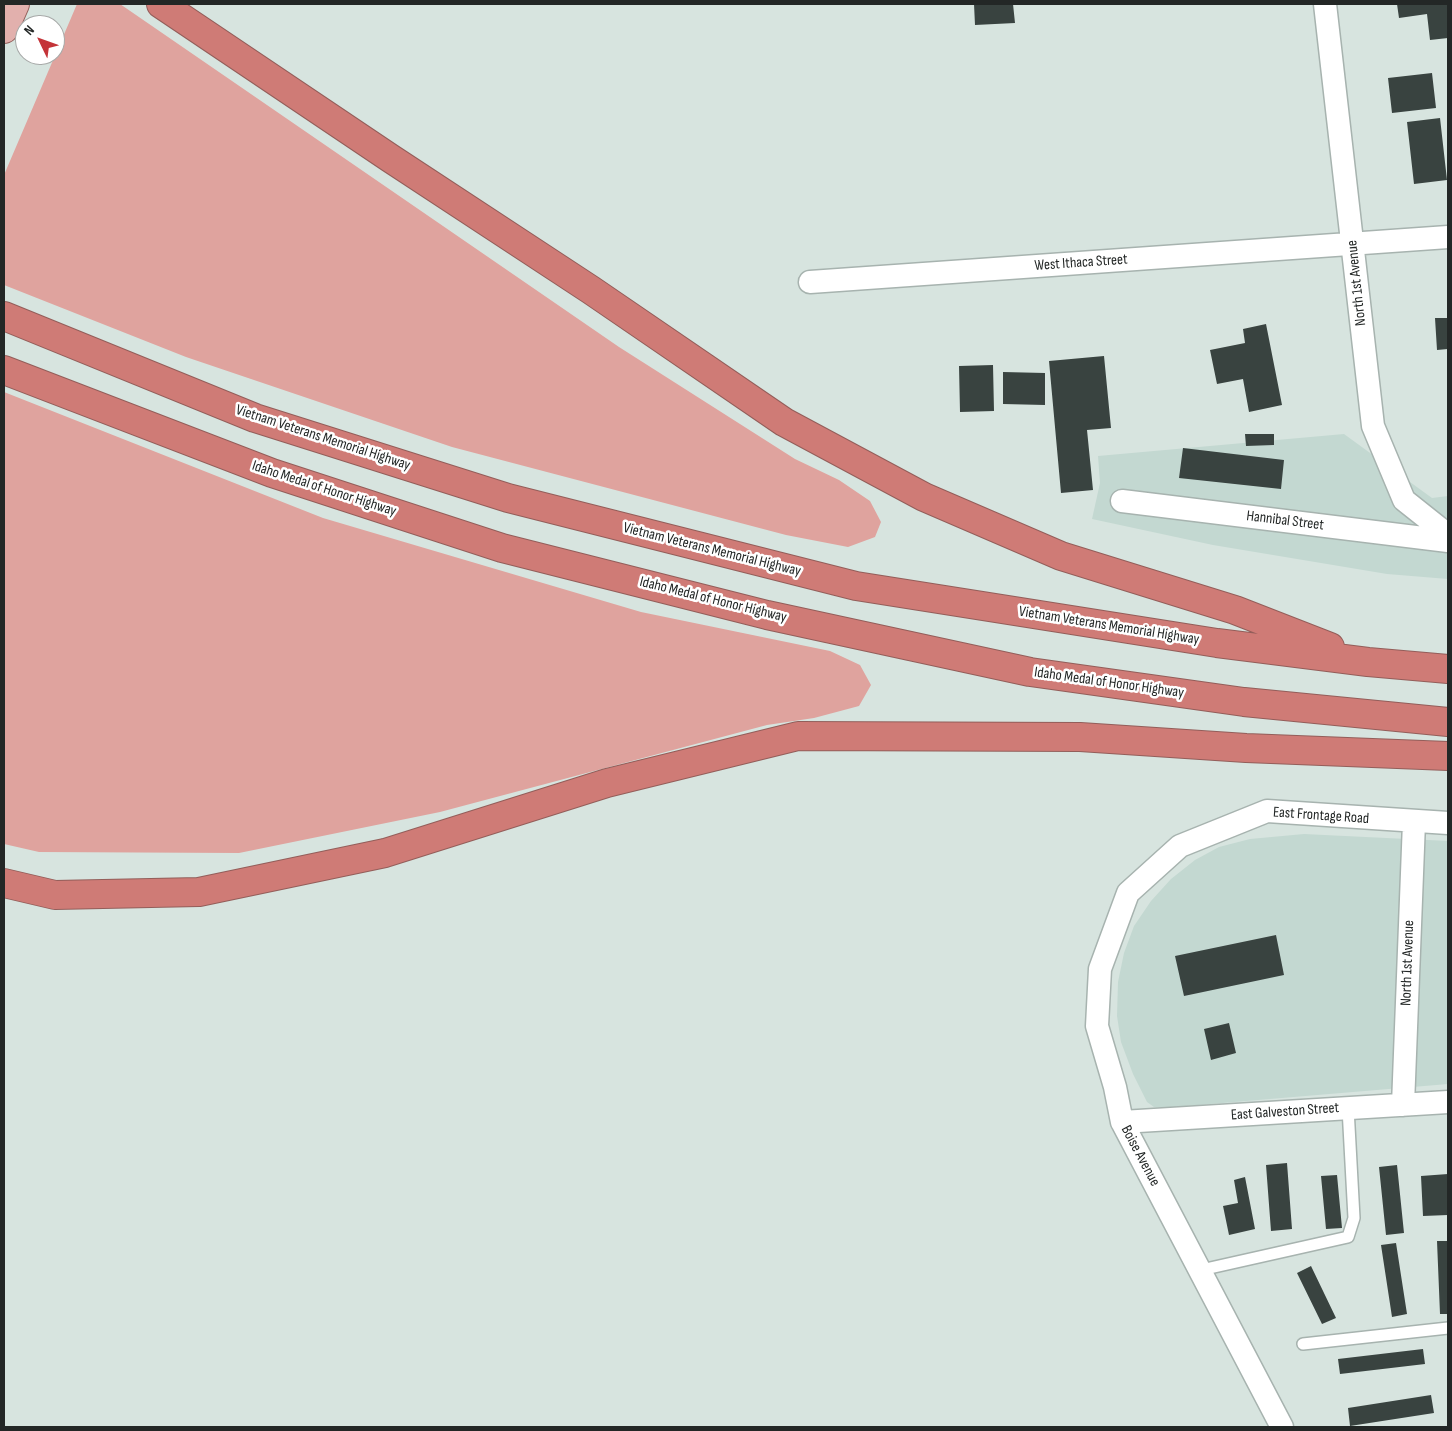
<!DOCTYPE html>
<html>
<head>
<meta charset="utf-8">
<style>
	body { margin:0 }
	#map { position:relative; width:1452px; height:1431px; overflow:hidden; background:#d7e4df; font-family:"Sofia Sans Condensed",sans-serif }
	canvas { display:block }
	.frame { position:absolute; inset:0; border:5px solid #232726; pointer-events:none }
	.north { position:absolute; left:15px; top:15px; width:50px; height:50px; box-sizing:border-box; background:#fff; border:1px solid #a7a9a8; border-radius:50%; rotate:312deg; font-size:14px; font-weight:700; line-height:20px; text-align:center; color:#232726 }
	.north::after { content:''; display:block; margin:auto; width:18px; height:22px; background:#c43439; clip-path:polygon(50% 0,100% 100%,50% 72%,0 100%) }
</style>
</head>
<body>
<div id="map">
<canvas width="1452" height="1431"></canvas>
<div class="frame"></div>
<div class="north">N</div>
</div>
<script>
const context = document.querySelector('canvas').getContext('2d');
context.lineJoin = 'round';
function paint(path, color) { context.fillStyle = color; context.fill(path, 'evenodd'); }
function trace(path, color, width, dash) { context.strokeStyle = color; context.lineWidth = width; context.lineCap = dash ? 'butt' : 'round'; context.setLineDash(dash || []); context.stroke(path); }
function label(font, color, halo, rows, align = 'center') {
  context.font = font + ' "Sofia Sans Condensed",sans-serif'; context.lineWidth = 5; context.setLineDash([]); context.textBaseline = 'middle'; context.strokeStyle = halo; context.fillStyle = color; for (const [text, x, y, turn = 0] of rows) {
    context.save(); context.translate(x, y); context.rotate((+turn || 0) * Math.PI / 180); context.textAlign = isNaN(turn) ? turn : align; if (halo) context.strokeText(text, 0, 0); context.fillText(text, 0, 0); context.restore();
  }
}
paint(new Path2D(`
	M 1344,434 L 1432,498 L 1448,496 L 1448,579 L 1387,574 L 1213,545 L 1092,519 L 1100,483 L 1098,456 Z
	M 1304,834 L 1448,841 L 1448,1084 L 1163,1108 L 1154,1107 L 1147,1102 L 1133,1074 L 1121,1042 L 1117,1016 L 1118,982 L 1124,953 L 1134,926 L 1151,901 L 1171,879 L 1195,860 L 1219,847 L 1250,839 Z`), '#c3d8d1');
paint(new Path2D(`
	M 77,4 L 120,4 L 619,347 L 795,459 L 839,480 L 870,501 L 881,522 L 875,537 L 848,547 L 786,535 L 452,447 L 186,357 L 4,285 L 4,175 Z
	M 4,392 L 323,518 L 641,612 L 830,651 L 860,665 L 871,685 L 859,706 L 814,718 L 767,725 L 440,812 L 239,853 L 39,852 L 4,844 Z`), '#dfa39e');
paint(new Path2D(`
	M 974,4 L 1013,4 L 1015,23 L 975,25 Z
	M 1397,4 L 1448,4 L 1448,38 L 1430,40 L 1427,14 L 1399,18 Z
	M 1432,73 L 1436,108 L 1392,113 L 1388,78 Z
	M 1440,118 L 1447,180 L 1414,184 L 1407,122 Z
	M 1435,318 L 1448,318 L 1448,349 L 1437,350 Z
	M 1266,324 L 1282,405 L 1249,412 L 1243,379 L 1217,384 L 1210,350 L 1245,343 L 1243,329 Z
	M 1104,356 L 1111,428 L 1087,430 L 1093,490 L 1061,493 L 1049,361 Z
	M 993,365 L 994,411 L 960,412 L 959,366 Z
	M 1003,372 L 1045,373 L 1045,405 L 1003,404 Z
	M 1245,434 L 1274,434 L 1274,445 L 1246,446 Z
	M 1183,448 L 1284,460 L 1281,489 L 1179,478 Z
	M 1276,935 L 1284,975 L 1184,996 L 1175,956 Z
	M 1229,1023 L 1236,1053 L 1211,1060 L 1204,1029 Z
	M 1287,1163 L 1292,1229 L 1271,1231 L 1266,1165 Z
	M 1397,1165 L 1404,1233 L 1386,1235 L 1379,1167 Z
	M 1448,1174 L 1448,1215 L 1423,1216 L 1421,1176 Z
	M 1337,1175 L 1342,1228 L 1326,1229 L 1321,1176 Z
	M 1245,1177 L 1255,1229 L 1229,1235 L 1223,1206 L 1238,1203 L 1234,1180 Z
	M 1437,1241 L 1448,1241 L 1448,1314 L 1440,1314 Z
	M 1396,1243 L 1407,1314 L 1392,1317 L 1381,1245 Z
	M 1311,1266 L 1336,1318 L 1322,1324 L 1297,1273 Z
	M 1423,1349 L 1425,1364 L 1340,1374 L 1338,1359 Z
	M 1431,1395 L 1434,1413 L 1350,1426 L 1348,1408 Z`), '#394340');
const service = new Path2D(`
	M 1201,1270 L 1348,1237 L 1354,1218 L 1348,1108
	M 1303,1344 L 1448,1328`);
const minor = new Path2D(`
	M 1325,4 L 1373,426 L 1404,500 L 1448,535
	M 810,282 L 1448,237
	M 1122,501 L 1448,541
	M 1403,1105 L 1414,822
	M 1122,1122 L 1448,1102
	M 1282,1427 L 1122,1122 L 1115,1087 L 1097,1026 L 1100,969 L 1128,893 L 1180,846 L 1267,811 L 1448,823`);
const primary = new Path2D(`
	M 4,29 L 15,4`);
const motorway = new Path2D(`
	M 161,4 L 390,158 L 591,290 L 784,422 L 924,497 L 1061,556 L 1235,610 L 1330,647
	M 4,316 L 255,418 L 508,498 L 856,586 L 1217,643 L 1368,662 L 1448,669
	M 4,370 L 272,473 L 502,548 L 767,615 L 1030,672 L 1244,702 L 1448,722
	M 4,883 L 55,895 L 199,892 L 385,853 L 607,783 L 798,736 L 1080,737 L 1246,748 L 1448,756`);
trace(service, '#a7b3af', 14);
trace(minor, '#a7b3af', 25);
trace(primary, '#935e5a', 30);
trace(motorway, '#935e5a', 30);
trace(service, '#fff', 11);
trace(minor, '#fff', 22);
trace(primary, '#e2b0ad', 28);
trace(motorway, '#cf7b76', 28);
label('15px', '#232726', '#fff', [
	["West Ithaca Street",1081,263,-4],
	["North 1st Avenue",1357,283,-96],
	["Vietnam Veterans Memorial Highway",323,438,18],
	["Idaho Medal of Honor Highway",324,489,18],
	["Hannibal Street",1285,521,7],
	["Vietnam Veterans Memorial Highway",712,550,14],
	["Idaho Medal of Honor Highway",713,600,14],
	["Vietnam Veterans Memorial Highway",1109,626,9],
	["Idaho Medal of Honor Highway",1109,683,8],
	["East Frontage Road",1321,816,4],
	["North 1st Avenue",1408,963,-88],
	["East Galveston Street",1285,1112,-4],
	["Boise Avenue",1140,1156,62]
]);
</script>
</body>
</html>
